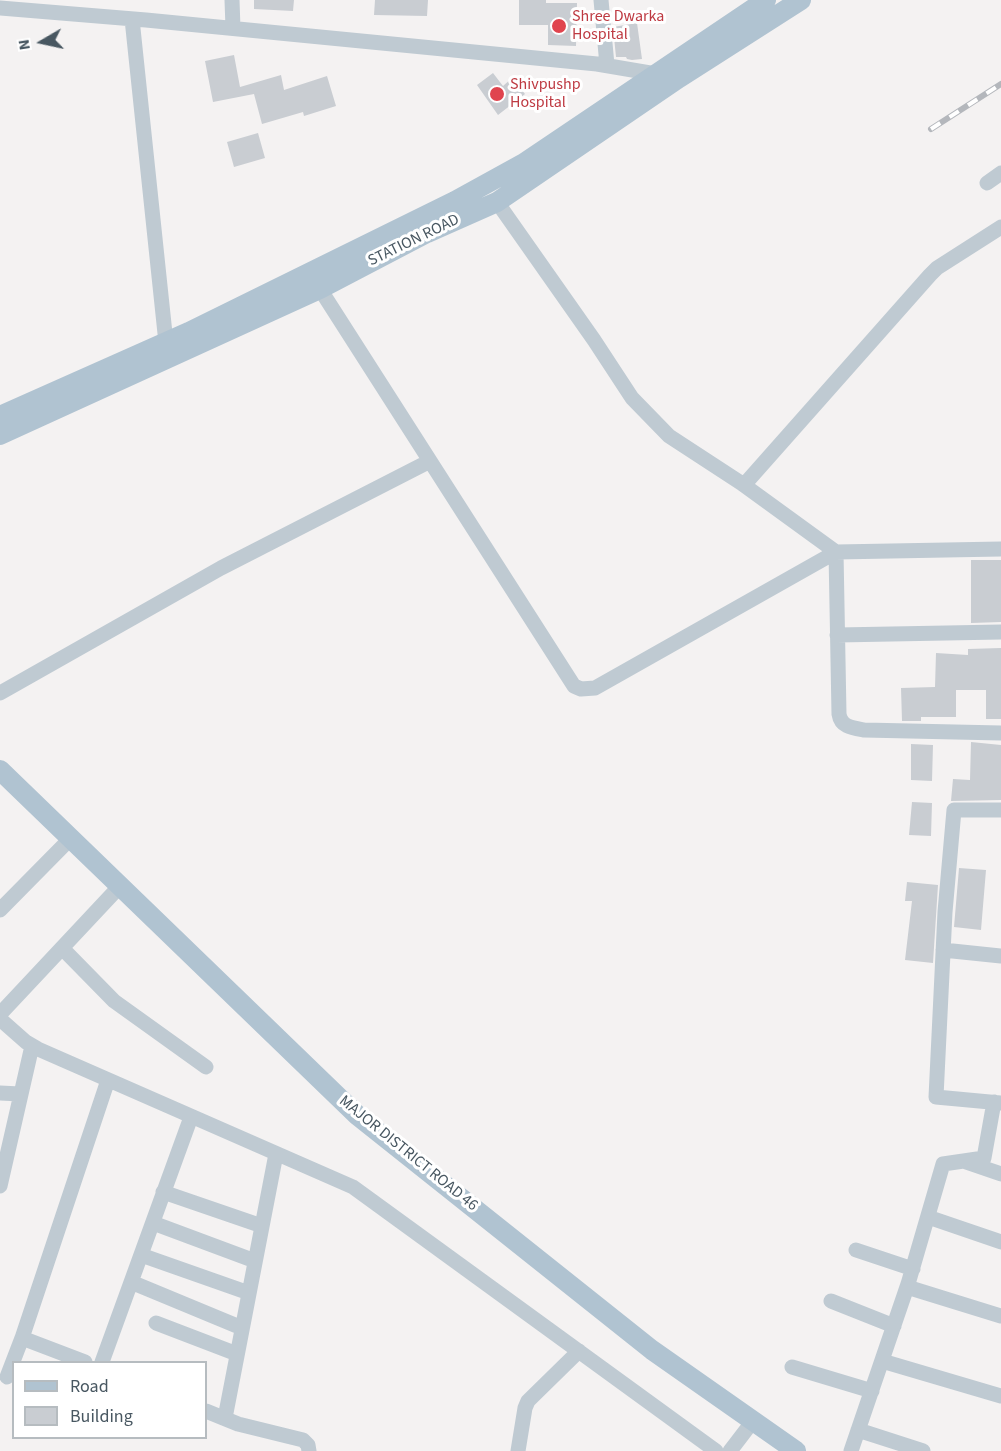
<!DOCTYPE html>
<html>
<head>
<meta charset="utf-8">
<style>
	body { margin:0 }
	#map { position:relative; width:1001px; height:1451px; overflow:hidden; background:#f4f2f2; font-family:"Source Sans 3",sans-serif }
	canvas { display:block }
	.legend { position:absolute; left:12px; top:1361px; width:195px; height:78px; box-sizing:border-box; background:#fff; border:2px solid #b6bcc0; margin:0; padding:8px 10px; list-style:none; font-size:18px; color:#485761 }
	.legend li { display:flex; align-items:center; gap:12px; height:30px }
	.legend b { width:30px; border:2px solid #b6bcc0 }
	.north { position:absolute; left:12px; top:12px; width:60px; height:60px; -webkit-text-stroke:4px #fff; paint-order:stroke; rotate:261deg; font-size:16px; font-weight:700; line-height:24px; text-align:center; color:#485761 }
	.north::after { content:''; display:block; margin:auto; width:21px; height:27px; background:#485761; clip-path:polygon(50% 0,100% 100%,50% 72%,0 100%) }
</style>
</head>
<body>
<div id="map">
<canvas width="1001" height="1451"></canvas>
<ul class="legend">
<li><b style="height:8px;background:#b0c3d1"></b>Road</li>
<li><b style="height:16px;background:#c9cdd2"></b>Building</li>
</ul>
<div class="north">N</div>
</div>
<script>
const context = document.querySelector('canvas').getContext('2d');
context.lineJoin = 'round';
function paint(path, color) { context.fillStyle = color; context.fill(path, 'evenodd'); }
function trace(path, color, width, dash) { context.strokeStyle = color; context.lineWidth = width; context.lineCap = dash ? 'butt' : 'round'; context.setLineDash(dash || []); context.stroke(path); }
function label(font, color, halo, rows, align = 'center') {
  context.font = font + ' "Source Sans 3",sans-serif'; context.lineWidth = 6; context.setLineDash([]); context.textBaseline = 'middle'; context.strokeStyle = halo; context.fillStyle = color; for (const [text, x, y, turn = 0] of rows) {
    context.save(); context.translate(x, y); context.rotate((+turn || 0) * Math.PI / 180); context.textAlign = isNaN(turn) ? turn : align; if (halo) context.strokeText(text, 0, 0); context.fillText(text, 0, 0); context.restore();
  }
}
paint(new Path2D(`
	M 254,0 L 294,0 L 293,11 L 254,9 Z
	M 375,0 L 428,0 L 427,16 L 374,15 Z
	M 519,0 L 546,0 L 546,3 L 577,3 L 576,46 L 548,45 L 548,25 L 519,25 Z
	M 637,23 L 642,59 L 632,60 L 627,59 L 626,57 L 616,57 L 613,27 Z
	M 234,55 L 240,87 L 281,75 L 284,90 L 327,76 L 336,106 L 304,116 L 303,112 L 262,124 L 254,94 L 213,102 L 205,61 Z
	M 493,73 L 503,86 L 512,78 L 525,94 L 498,115 L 477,85 Z
	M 258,133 L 265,158 L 234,167 L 227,142 Z
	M 971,560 L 1001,560 L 1001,622 L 971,623 Z
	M 1001,648 L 1001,719 L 986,719 L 986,690 L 956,690 L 956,717 L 921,717 L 921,721 L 902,721 L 901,688 L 935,687 L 936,653 L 968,655 L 968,649 Z
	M 971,742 L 1001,745 L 1001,800 L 951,801 L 953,779 L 970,780 Z
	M 911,744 L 933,745 L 932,781 L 911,780 Z
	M 912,802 L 932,803 L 931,836 L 909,835 Z
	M 959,868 L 986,870 L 981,930 L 954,927 Z
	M 907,882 L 938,885 L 933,963 L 905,960 L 912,901 L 905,901 Z`), '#c9cdd2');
trace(new Path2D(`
	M 232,0 L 233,28
	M 601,0 L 607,65
	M 0,8 L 146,20 L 597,64 L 662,75
	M 132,19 L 166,343
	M 987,183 L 1001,173
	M 497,202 L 594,340 L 632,398 L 669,436 L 741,483 L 836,552 L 1001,549
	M 320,289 L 574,686 L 581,689 L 595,688 L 836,552 L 839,714 C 841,727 852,728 864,730 L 1001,733
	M 744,485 L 930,275 L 937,268 L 1001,227
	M 837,635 L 1001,632
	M 0,693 L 221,568 L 430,461
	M 1001,810 L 954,810 L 945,912 L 936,1097 L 1001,1103
	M 0,910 L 71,838
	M 62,948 L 114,1001 L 206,1067
	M 943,950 L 1001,956
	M 0,1014 L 120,886
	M 0,1019 L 26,1042 L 38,1049 L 353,1187 L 716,1451
	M 0,1093 L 20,1094
	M 966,1162 L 1001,1174
	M 0,1186 L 32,1046
	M 163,1192 L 262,1226
	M 928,1217 L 1001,1242
	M 153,1223 L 255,1261
	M 856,1250 L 913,1269
	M 141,1255 L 249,1293
	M 131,1282 L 242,1328
	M 907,1287 L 1001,1316
	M 831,1301 L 894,1326
	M 156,1323 L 237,1354
	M 22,1338 L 85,1362
	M 882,1361 L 1001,1396
	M 102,1362 L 191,1117
	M 792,1367 L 872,1391
	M 7,1377 L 22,1338 L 108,1080
	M 206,1411 L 238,1424 L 303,1440 L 308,1445 L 309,1451
	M 225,1418 L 276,1154
	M 858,1430 L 923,1451
	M 518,1451 L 525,1408 L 528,1401 L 579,1351
	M 730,1451 L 753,1421
	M 851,1451 L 908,1284 L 943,1164 L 984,1158 L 994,1102`), '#bfcad2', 15);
trace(new Path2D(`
	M 0,416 L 189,332 L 455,201 L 524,163 L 766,0
	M 0,435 L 320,289 L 427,233 L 497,202 L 679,78 L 801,0
	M 0,770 L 358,1116 L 652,1350 L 796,1451`), '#b0c3d1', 20);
const rail = new Path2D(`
	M 931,129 L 1001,84`);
trace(rail, '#b4b7bc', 6);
trace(rail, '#fff', 4, [11]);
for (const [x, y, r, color] of [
	[559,26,8,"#e0444e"],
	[497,94,8,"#e0444e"]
]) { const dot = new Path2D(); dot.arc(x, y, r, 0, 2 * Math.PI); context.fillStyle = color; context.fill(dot); trace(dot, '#fff', 2); }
label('16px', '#be3a42', '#fff', [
	["Shree Dwarka",572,17],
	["Hospital",572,35],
	["Shivpushp",510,85],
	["Hospital",510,103]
], 'left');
label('16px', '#485761', '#fff', [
	["STATION ROAD",414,241,-26],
	["MAJOR DISTRICT ROAD 46",408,1154,39]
]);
</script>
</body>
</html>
